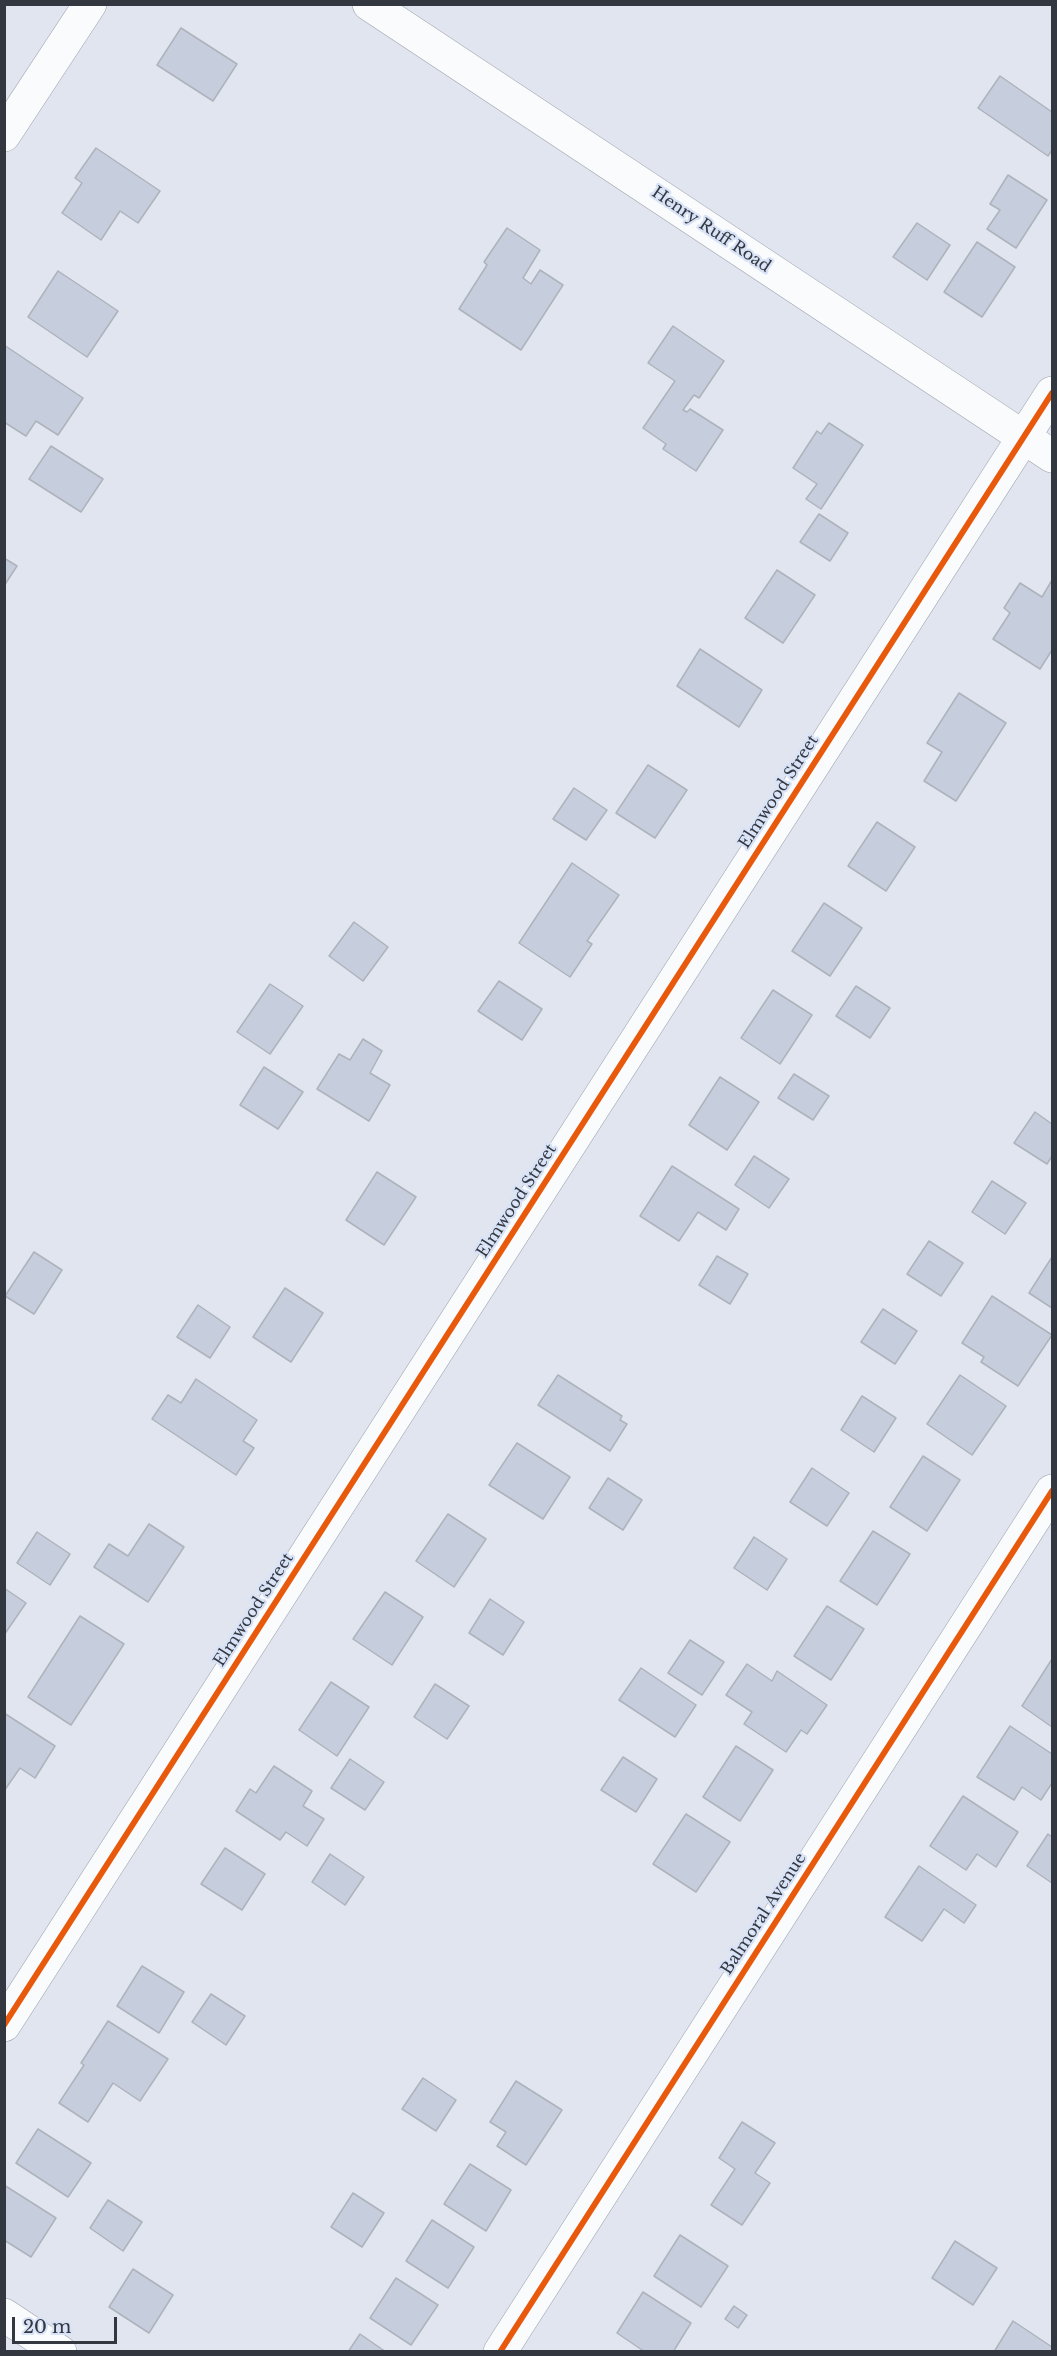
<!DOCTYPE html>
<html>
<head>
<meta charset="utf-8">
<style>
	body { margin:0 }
	#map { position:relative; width:1057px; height:2356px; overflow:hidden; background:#e0e5f0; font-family:"Libre Baskerville",serif }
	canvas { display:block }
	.frame { position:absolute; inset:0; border:6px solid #33373f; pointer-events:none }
	.scale { position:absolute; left:12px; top:2317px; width:105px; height:27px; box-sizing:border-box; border:3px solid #33373f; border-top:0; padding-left:8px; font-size:18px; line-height:21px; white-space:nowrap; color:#33373f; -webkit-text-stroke:4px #d9e3f7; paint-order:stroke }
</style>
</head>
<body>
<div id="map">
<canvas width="1057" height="2356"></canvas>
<div class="frame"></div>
<div class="scale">20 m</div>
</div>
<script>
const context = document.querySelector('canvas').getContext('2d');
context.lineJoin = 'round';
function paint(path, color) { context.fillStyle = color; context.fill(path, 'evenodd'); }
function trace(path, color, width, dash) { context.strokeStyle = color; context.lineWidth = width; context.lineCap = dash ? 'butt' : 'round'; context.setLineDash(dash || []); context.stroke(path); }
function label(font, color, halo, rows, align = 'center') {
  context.font = font + ' "Libre Baskerville",serif'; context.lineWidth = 4.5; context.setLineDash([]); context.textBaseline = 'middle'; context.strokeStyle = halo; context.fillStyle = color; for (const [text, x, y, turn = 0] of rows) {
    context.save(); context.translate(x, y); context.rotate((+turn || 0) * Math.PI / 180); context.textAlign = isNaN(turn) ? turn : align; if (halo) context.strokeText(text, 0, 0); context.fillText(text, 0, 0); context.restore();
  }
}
const building = new Path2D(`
	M 181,28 L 237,64 L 213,101 L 157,65 Z
	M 1000,76 L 1052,112 L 1052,150 L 1048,156 L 978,108 Z
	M 96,148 L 160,191 L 138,223 L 120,211 L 101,240 L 62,213 L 82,183 L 75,178 Z
	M 1008,175 L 1047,200 L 1016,248 L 987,229 L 1000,210 L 990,204 Z
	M 917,223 L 950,245 L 927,280 L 893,257 Z
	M 507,228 L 540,250 L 523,278 L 531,284 L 540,270 L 563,285 L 521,350 L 459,309 L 487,265 L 484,262 Z
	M 977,242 L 1015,267 L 982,317 L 944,292 Z
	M 58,271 L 118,311 L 87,357 L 28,317 Z
	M 673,326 L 724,361 L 699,398 L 694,395 L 683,410 L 687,412 L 690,409 L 723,430 L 696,471 L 663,449 L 666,444 L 643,428 L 675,381 L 648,363 Z
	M 4,345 L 83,398 L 58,435 L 36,421 L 26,436 L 4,422 Z
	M 829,423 L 863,445 L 821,509 L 806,499 L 817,484 L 793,468 L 817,431 L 821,434 Z
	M 51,446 L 103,479 L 81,512 L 29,479 Z
	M 819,514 L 848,533 L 830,561 L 800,542 Z
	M 4,558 L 17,566 L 4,586 Z
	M 777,570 L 815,595 L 783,643 L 745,618 Z
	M 1052,580 L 1052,650 L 1040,669 L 993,639 L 1010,613 L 1004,608 L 1020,583 L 1042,597 Z
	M 700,649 L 762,690 L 739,727 L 677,686 Z
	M 959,693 L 1006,723 L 956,801 L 924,781 L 942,752 L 927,743 Z
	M 648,765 L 687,790 L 655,838 L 616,813 Z
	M 574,788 L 607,810 L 586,840 L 553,819 Z
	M 877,822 L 915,847 L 886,891 L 848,866 Z
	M 572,863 L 619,895 L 587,941 L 592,944 L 570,977 L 519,943 Z
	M 824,903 L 862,928 L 830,976 L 792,951 Z
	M 354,922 L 388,947 L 363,981 L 329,956 Z
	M 499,981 L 542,1009 L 522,1040 L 478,1011 Z
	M 270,984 L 303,1006 L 270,1054 L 237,1032 Z
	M 856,986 L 890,1008 L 870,1038 L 836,1016 Z
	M 773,990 L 812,1015 L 780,1064 L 741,1038 Z
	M 363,1039 L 382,1051 L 370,1073 L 390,1085 L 369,1121 L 317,1089 L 339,1054 L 350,1060 Z
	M 264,1067 L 303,1092 L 278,1129 L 240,1105 Z
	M 794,1074 L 829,1096 L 813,1120 L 778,1098 Z
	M 720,1077 L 759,1102 L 727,1150 L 689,1125 Z
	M 1035,1112 L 1052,1124 L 1052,1156 L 1047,1164 L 1014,1143 Z
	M 754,1156 L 789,1179 L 769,1208 L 735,1185 Z
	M 672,1166 L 739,1209 L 726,1230 L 698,1212 L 679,1241 L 640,1216 Z
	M 377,1172 L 416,1197 L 384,1245 L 346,1220 Z
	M 992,1181 L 1026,1203 L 1005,1234 L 972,1212 Z
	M 929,1241 L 963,1263 L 941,1296 L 907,1274 Z
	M 34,1252 L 62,1270 L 34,1314 L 5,1296 Z
	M 717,1256 L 748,1274 L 730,1304 L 699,1285 Z
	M 1052,1257 L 1052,1308 L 1029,1293 Z
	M 285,1288 L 323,1313 L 291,1362 L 253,1337 Z
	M 992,1296 L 1052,1335 L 1018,1386 L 981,1362 L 984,1357 L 962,1343 Z
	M 198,1305 L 230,1327 L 210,1358 L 177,1337 Z
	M 883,1309 L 917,1331 L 895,1364 L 861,1342 Z
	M 558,1375 L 622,1416 L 620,1420 L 627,1424 L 610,1451 L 538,1405 Z
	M 960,1375 L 1006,1406 L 972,1455 L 927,1424 Z
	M 196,1379 L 257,1420 L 243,1441 L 254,1448 L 236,1475 L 152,1419 L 168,1395 L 181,1403 Z
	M 862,1396 L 896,1418 L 874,1452 L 841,1430 Z
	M 517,1443 L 570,1477 L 543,1519 L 489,1485 Z
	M 923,1456 L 960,1480 L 927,1531 L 890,1507 Z
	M 812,1468 L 849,1493 L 827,1526 L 790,1502 Z
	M 608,1478 L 642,1500 L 623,1530 L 589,1508 Z
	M 448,1514 L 486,1539 L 454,1587 L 416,1561 Z
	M 149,1524 L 184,1547 L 148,1602 L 94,1567 L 109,1544 L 128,1556 Z
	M 873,1531 L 910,1554 L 877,1605 L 840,1581 Z
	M 37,1532 L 70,1554 L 50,1585 L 17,1563 Z
	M 754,1537 L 787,1559 L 767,1590 L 734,1568 Z
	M 4,1588 L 26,1603 L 4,1635 Z
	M 385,1592 L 423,1617 L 392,1665 L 353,1639 Z
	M 490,1599 L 524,1622 L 503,1655 L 469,1633 Z
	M 827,1606 L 864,1629 L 831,1680 L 794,1656 Z
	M 80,1616 L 124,1644 L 71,1725 L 28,1697 Z
	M 690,1640 L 724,1662 L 702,1695 L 668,1673 Z
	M 1052,1659 L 1052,1727 L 1022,1706 Z
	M 747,1664 L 772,1681 L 777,1671 L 827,1705 L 807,1734 L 801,1730 L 786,1752 L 744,1724 L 752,1712 L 726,1695 Z
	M 641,1668 L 696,1705 L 675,1737 L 619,1700 Z
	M 331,1682 L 369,1707 L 337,1756 L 299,1730 Z
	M 435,1684 L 469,1706 L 447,1739 L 414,1717 Z
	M 4,1713 L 55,1746 L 35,1778 L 20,1768 L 4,1791 Z
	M 1010,1726 L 1052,1754 L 1052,1783 L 1041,1800 L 1022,1787 L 1014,1800 L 977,1777 Z
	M 736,1746 L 773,1770 L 740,1821 L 703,1797 Z
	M 623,1757 L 657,1779 L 636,1812 L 601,1790 Z
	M 350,1759 L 384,1782 L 365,1810 L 331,1788 Z
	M 274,1766 L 312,1791 L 303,1806 L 324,1819 L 307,1846 L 286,1832 L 280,1840 L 236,1811 L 250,1789 L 256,1793 Z
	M 963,1796 L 1018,1832 L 996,1867 L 977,1854 L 966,1870 L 930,1846 Z
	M 686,1814 L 730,1842 L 696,1892 L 653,1864 Z
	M 1048,1834 L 1052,1837 L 1052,1883 L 1027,1866 Z
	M 225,1848 L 265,1874 L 242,1910 L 201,1884 Z
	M 330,1854 L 364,1877 L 345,1905 L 312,1882 Z
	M 919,1866 L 976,1905 L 964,1923 L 944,1909 L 922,1941 L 885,1917 Z
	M 142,1966 L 184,1992 L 159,2033 L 117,2006 Z
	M 211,1994 L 245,2016 L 226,2045 L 192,2022 Z
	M 108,2021 L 168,2059 L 140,2101 L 113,2083 L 88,2122 L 59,2103 L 84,2065 L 81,2063 Z
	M 423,2078 L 456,2100 L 436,2131 L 402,2109 Z
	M 516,2081 L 562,2110 L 526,2165 L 497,2146 L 506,2132 L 490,2122 Z
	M 742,2122 L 775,2143 L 755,2173 L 770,2183 L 742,2225 L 711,2205 L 735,2169 L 719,2158 Z
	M 38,2129 L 91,2163 L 68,2197 L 16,2163 Z
	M 470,2164 L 511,2190 L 486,2231 L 444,2204 Z
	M 4,2185 L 56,2218 L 31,2257 L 4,2240 Z
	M 353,2193 L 384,2213 L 362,2247 L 331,2227 Z
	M 108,2200 L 142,2222 L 123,2251 L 90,2228 Z
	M 432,2220 L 474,2247 L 448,2288 L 406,2261 Z
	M 680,2235 L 728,2266 L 701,2307 L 654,2276 Z
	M 955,2241 L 997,2268 L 973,2305 L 932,2278 Z
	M 133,2269 L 173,2295 L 149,2333 L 109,2307 Z
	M 396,2278 L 438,2305 L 411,2345 L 370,2318 Z
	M 643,2292 L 691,2323 L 673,2352 L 645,2352 L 617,2333 Z
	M 734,2306 L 747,2315 L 738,2328 L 725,2319 Z
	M 1013,2321 L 1052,2347 L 1052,2352 L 994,2352 Z
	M 360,2334 L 386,2352 L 348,2352 Z`);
paint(building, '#c6cede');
trace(building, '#aeb2bb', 1.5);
const minor = new Path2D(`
	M 369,4 L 1052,456
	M 4,135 L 90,4
	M 4,2025 L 1052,393
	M 4,2315 L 60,2352
	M 500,2352 L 1052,1491`);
trace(minor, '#9da1aa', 34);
trace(minor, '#fafbfd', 33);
trace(new Path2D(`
	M 4,2025 L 1052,393
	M 500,2352 L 1052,1491`), '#e8590c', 6);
label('16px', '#33373f', '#d9e3f7', [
	["Henry Ruff Road",711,230,34],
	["Elmwood Street",779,792,-57],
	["Elmwood Street",517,1201,-57],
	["Elmwood Street",254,1610,-57],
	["Balmoral Avenue",764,1914,-57]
]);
</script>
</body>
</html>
